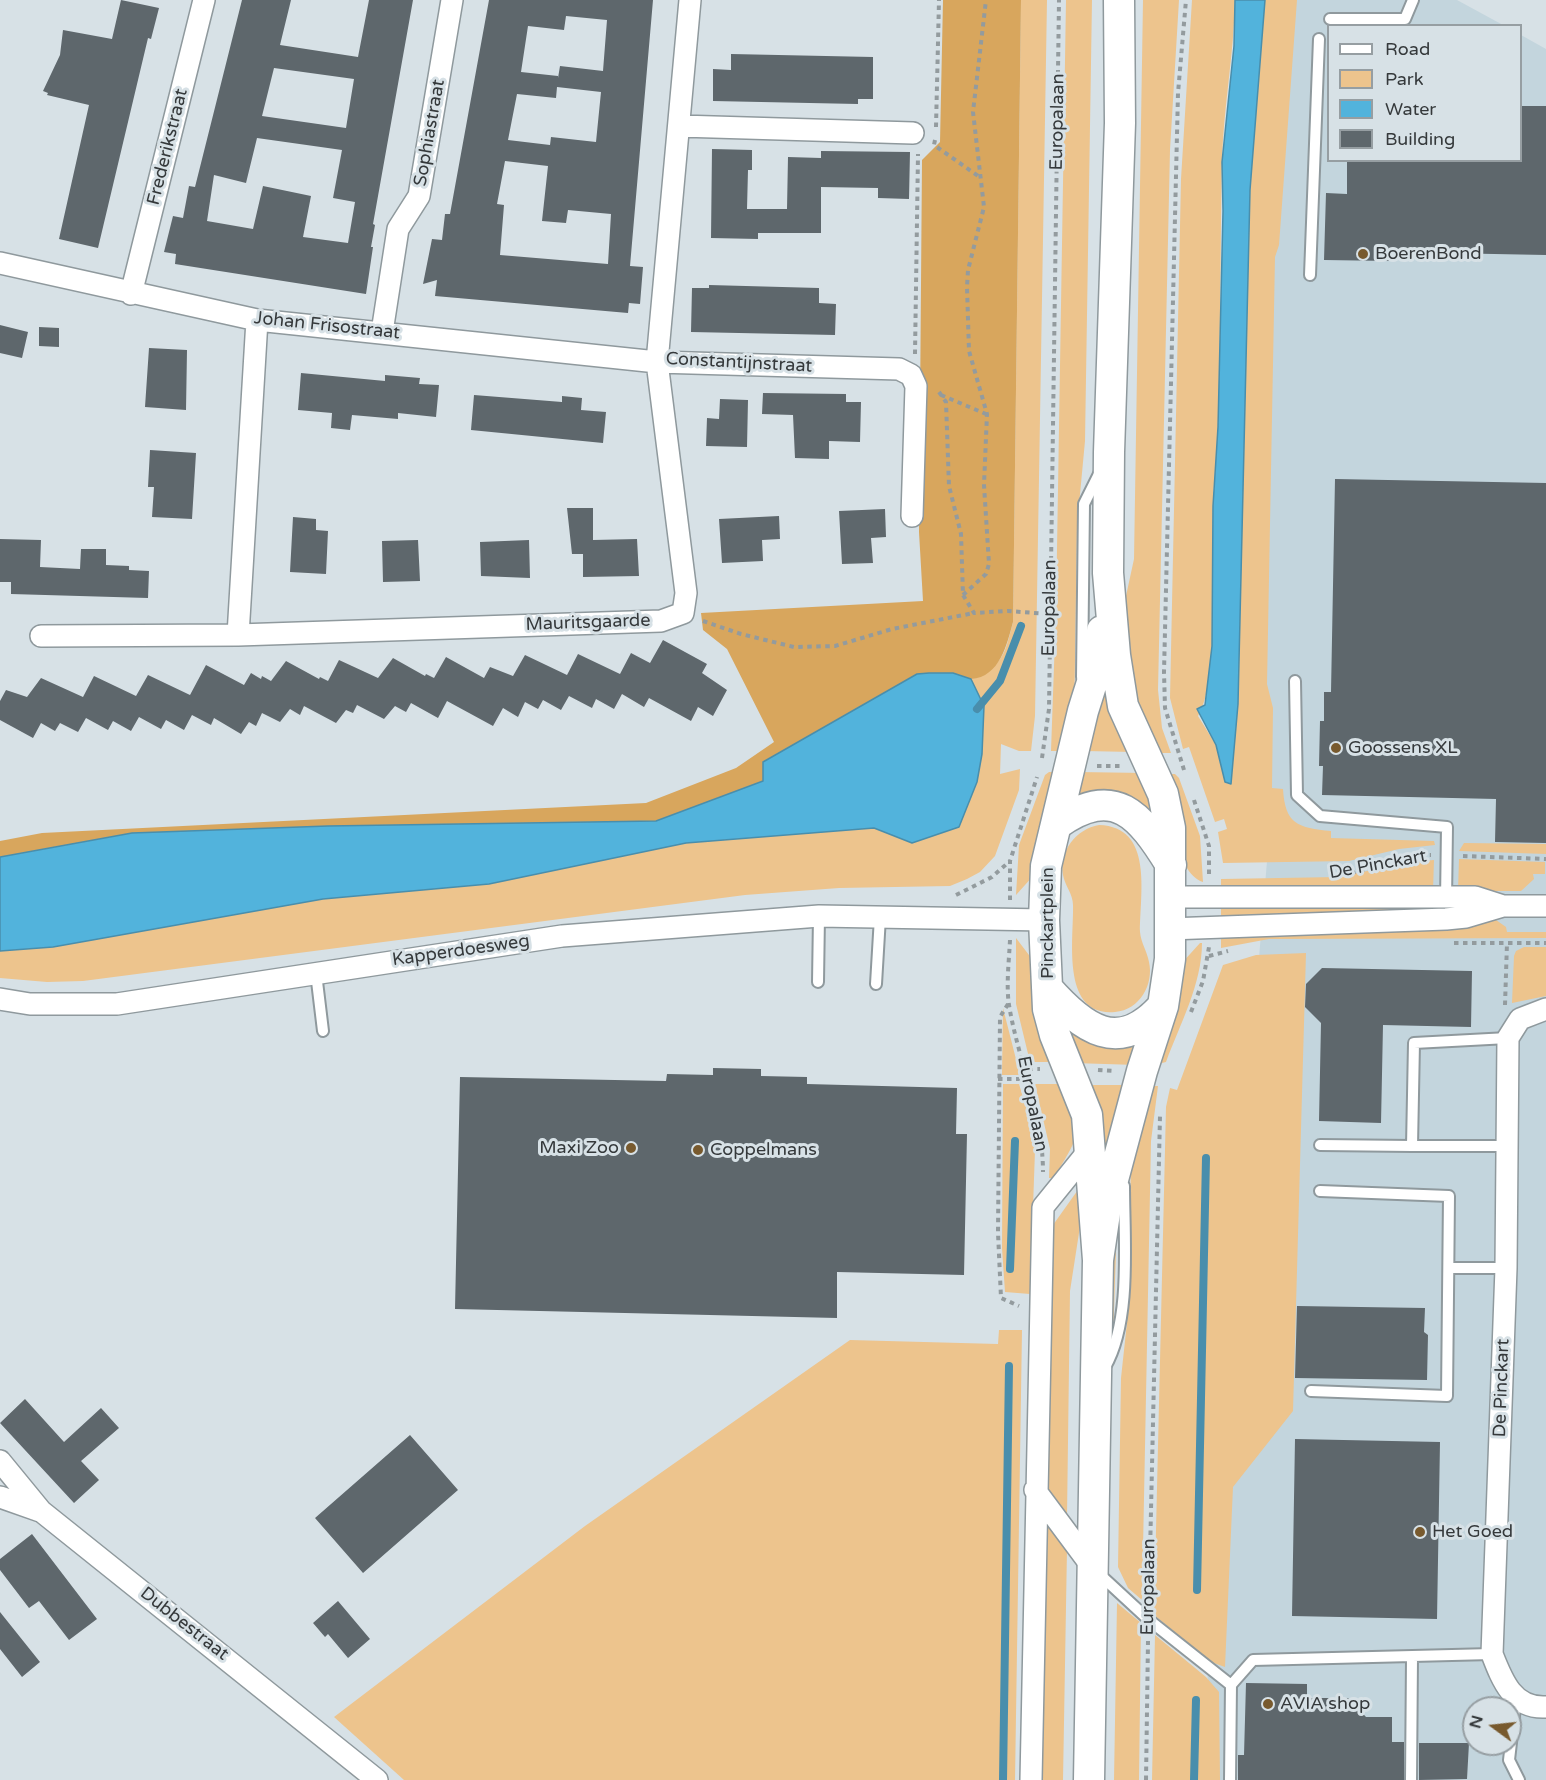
<!DOCTYPE html>
<html>
<head>
<meta charset="utf-8">
<style>
	body { margin:0 }
	#map { position:relative; width:1546px; height:1780px; overflow:hidden; background:#d7e1e6; font-family:"Varela Round",sans-serif }
	canvas { display:block }
	.legend { position:absolute; left:1327px; top:24px; width:195px; height:138px; box-sizing:border-box; background:#d7e1e6; border:2px solid #969ea2; margin:0; padding:8px 10px; list-style:none; font-size:18px; color:#35393b }
	.legend li { display:flex; align-items:center; gap:12px; height:30px }
	.legend b { width:30px; border:2px solid #969ea2 }
	.north { position:absolute; left:1462px; top:1696px; width:60px; height:60px; box-sizing:border-box; background:#d7e1e6; border:2px solid #969ea2; border-radius:50%; rotate:285deg; font-size:16px; font-weight:700; line-height:24px; text-align:center; color:#35393b }
	.north::after { content:''; display:block; margin:auto; width:21px; height:27px; background:#785a2e; clip-path:polygon(50% 0,100% 100%,50% 72%,0 100%) }
</style>
</head>
<body>
<div id="map">
<canvas width="1546" height="1780"></canvas>
<ul class="legend">
<li><b style="height:8px;background:#fff"></b>Road</li>
<li><b style="height:16px;background:#edc48d"></b>Park</li>
<li><b style="height:16px;background:#52b3dc"></b>Water</li>
<li><b style="height:16px;background:#5e676c"></b>Building</li>
</ul>
<div class="north">N</div>
</div>
<script>
const context = document.querySelector('canvas').getContext('2d');
context.lineJoin = 'round';
function paint(path, color) { context.fillStyle = color; context.fill(path, 'evenodd'); }
function trace(path, color, width, dash) { context.strokeStyle = color; context.lineWidth = width; context.lineCap = dash ? 'butt' : 'round'; context.setLineDash(dash || []); context.stroke(path); }
function label(font, color, halo, rows, align = 'center') {
  context.font = font + ' "Varela Round",sans-serif'; context.lineWidth = 6; context.setLineDash([]); context.textBaseline = 'middle'; context.strokeStyle = halo; context.fillStyle = color; for (const [text, x, y, turn = 0] of rows) {
    context.save(); context.translate(x, y); context.rotate((+turn || 0) * Math.PI / 180); context.textAlign = isNaN(turn) ? turn : align; if (halo) context.strokeText(text, 0, 0); context.fillText(text, 0, 0); context.restore();
  }
}
paint(new Path2D(`
	M 1290,0 L 1457,0 L 1503,25 L 1328,26 L 1328,160 L 1520,160 L 1521,35 L 1546,49 L 1546,1780 L 1203,1780 L 1217,1465 L 1269,837 L 1251,542 ZM 1474,1708 L 1510,1708 L 1510,1744 L 1474,1744 Z`), '#c3d5dd');
paint(new Path2D(`
	M 1021,0 L 1047,0 L 1035,716 L 1031,751 L 1019,751 L 1001,744 L 1000,774 L 1020,769 L 1019,790 L 995,856 L 980,872 L 967,879 L 950,886 L 839,888 L 745,895 L 83,981 L 47,982 L 0,978 L 0,951 L 53,947 L 323,899 L 489,884 L 686,843 L 874,828 L 913,843 L 977,782 L 984,706 L 971,679 C 1003,666 1005,654 1013,622 Z
	M 1066,0 L 1092,0 L 1085,441 L 1077,526 L 1074,726 L 1067,751 L 1051,751 L 1056,610 Z
	M 1143,0 L 1179,0 L 1170,150 L 1158,690 L 1162,728 L 1171,753 L 1152,753 L 1141,732 L 1121,619 L 1134,559 Z
	M 1192,0 L 1235,0 C 1234,55 1223,109 1222,163 C 1220,250 1221,336 1218,423 C 1218,451 1213,480 1213,509 C 1212,558 1221,678 1198,716 L 1216,745 L 1225,782 L 1230,783 L 1238,704 L 1250,190 L 1265,0 L 1297,0 L 1279,245 L 1275,257 L 1267,684 L 1273,708 L 1272,788 L 1283,789 C 1285,824 1298,828 1331,831 L 1331,838 L 1434,841 L 1435,845 L 1399,849 L 1349,861 L 1223,863 L 1218,832 L 1227,829 L 1224,819 L 1215,822 L 1189,747 L 1183,749 L 1170,698 L 1181,179 Z
	M 1102,683 L 1111,684 L 1133,752 L 1085,751 Z
	M 1049,772 L 1060,772 L 1034,875 L 1016,895 L 1019,845 L 1045,775 Z
	M 1078,772 L 1145,773 L 1159,814 L 1149,817 L 1078,800 Z
	M 1164,774 L 1175,774 L 1179,778 L 1200,836 L 1203,882 C 1174,873 1169,800 1164,774 Z
	M 1099,825 C 1154,827 1140,893 1140,932 C 1141,943 1147,951 1149,962 C 1154,984 1140,1010 1115,1012 C 1060,1017 1074,938 1073,905 C 1073,894 1065,886 1063,875 C 1059,851 1076,829 1099,825 Z
	M 1464,843 L 1546,844 L 1546,854 L 1459,851 Z
	M 1459,859 L 1545,862 L 1545,874 L 1533,874 L 1534,879 L 1521,891 L 1458,891 Z
	M 1434,860 L 1433,891 L 1221,890 L 1221,879 L 1338,877 L 1411,862 Z
	M 1221,906 L 1392,906 L 1393,912 L 1221,917 Z
	M 1496,920 L 1506,927 L 1507,932 L 1546,932 L 1546,938 L 1269,939 L 1221,948 L 1221,935 L 1436,929 Z
	M 1016,938 L 1032,959 L 1055,1062 L 1030,1062 L 1016,1004 Z
	M 1200,943 L 1202,943 C 1202,984 1180,1024 1166,1062 L 1154,1065 L 1181,964 Z
	M 1524,947 L 1546,947 L 1546,996 L 1512,1003 L 1514,956 L 1516,951 Z
	M 1306,953 L 1293,1411 L 1233,1487 L 1225,1667 L 1211,1662 L 1154,1615 L 1166,1107 L 1170,1088 L 1177,1090 L 1223,965 L 1256,955 Z
	M 1003,1008 L 1020,1075 L 1002,1075 Z
	M 1067,1024 L 1136,1038 L 1137,1065 L 1073,1063 Z
	M 1003,1084 L 1019,1084 L 1032,1127 L 1035,1150 L 1030,1294 L 1005,1292 L 1002,1248 Z
	M 1035,1084 L 1066,1084 C 1083,1135 1081,1132 1054,1178 L 1049,1178 L 1050,1149 Z
	M 1083,1085 L 1131,1085 L 1106,1174 Z
	M 1146,1086 L 1158,1086 L 1151,1141 L 1142,1600 L 1128,1588 L 1118,1567 L 1121,1378 L 1129,1304 L 1131,1149 Z
	M 1080,1187 L 1081,1220 L 1070,1291 L 1067,1516 L 1048,1492 L 1045,1484 L 1053,1225 Z
	M 1110,1223 L 1117,1223 L 1113,1338 L 1108,1339 Z
	M 999,1330 L 1022,1330 L 1015,1780 L 404,1780 L 334,1717 L 585,1526 L 850,1340 L 998,1344 Z
	M 1045,1520 L 1067,1549 L 1063,1780 L 1039,1780 Z
	M 1117,1603 L 1141,1623 L 1139,1780 L 1114,1780 Z
	M 1155,1635 L 1206,1677 L 1219,1692 L 1220,1780 L 1152,1780 Z`), '#edc48d');
paint(new Path2D(`
	M 943,0 L 1021,0 L 1013,622 C 1007,644 1000,677 971,679 C 966,679 958,675 953,673 L 826,728 L 763,762 L 763,781 L 656,821 L 132,833 L 0,857 L 0,841 L 42,833 L 646,803 L 736,768 L 774,742 L 727,649 L 703,630 L 701,613 L 923,601 L 919,532 L 922,160 L 940,142 Z`), '#d8a65d');
const water = new Path2D(`
	M 1235,0 L 1265,0 L 1250,190 L 1238,704 L 1231,784 L 1225,782 L 1216,745 L 1197,709 L 1205,705 L 1212,646 L 1213,506 L 1218,427 L 1223,211 L 1222,162 L 1234,46 Z
	M 929,673 L 953,673 L 971,679 L 984,706 L 982,754 L 977,782 L 959,827 L 912,843 L 874,828 L 686,843 L 489,884 L 323,899 L 53,947 L 0,951 L 0,857 L 132,833 L 328,826 L 656,821 L 763,781 L 763,762 L 917,674 Z`);
paint(water, '#52b3dc');
trace(water, '#498eac', 1.5);
trace(new Path2D(`
	M 977,709 L 1000,681 L 1021,626
	M 1010,1269 L 1015,1141
	M 1197,1590 L 1206,1158
	M 1003,1780 L 1009,1366
	M 1194,1780 L 1196,1700`), '#498eac', 8);
paint(new Path2D(`
	M 121,0 L 159,8 L 151,39 L 148,38 L 98,248 L 59,239 L 89,105 L 47,95 L 48,93 L 43,91 L 60,55 L 63,30 L 112,39 Z
	M 242,0 L 291,0 L 280,45 L 358,57 L 369,0 L 413,0 L 373,224 L 375,225 L 371,247 L 373,247 L 366,294 L 175,264 L 176,254 L 164,252 L 173,216 L 183,218 L 189,186 L 195,187 ZM 274,68 L 354,79 L 346,128 L 262,116 ZM 257,138 L 342,150 L 333,198 L 355,202 L 348,243 L 303,237 L 311,196 L 263,186 L 253,229 L 207,221 L 214,175 L 246,183 Z
	M 489,0 L 653,0 L 630,266 L 643,267 L 640,304 L 629,303 L 628,313 L 435,296 L 437,280 L 423,284 L 432,239 L 442,240 L 445,214 L 450,214 ZM 566,16 L 607,20 L 603,71 L 560,66 L 558,78 L 558,76 L 521,72 L 528,26 L 564,30 ZM 557,87 L 601,92 L 596,142 L 551,137 L 550,145 L 508,140 L 517,94 L 556,98 ZM 505,161 L 548,166 L 542,221 L 566,223 L 568,210 L 611,214 L 608,264 L 500,255 L 504,205 L 497,204 Z
	M 731,54 L 873,57 L 873,99 L 858,99 L 858,104 L 713,101 L 713,69 L 731,70 Z
	M 1521,106 L 1546,106 L 1546,255 L 1391,252 L 1391,261 L 1324,260 L 1326,193 L 1347,194 L 1347,160 L 1521,160 Z
	M 712,149 L 752,150 L 752,170 L 748,170 L 747,209 L 787,209 L 788,157 L 821,158 L 821,151 L 910,152 L 909,199 L 878,198 L 878,188 L 821,187 L 821,233 L 758,233 L 758,239 L 711,238 Z
	M 709,285 L 819,288 L 819,303 L 836,304 L 835,335 L 691,332 L 692,288 L 709,288 Z
	M 0,325 L 28,332 L 22,358 L 0,353 Z
	M 39,327 L 59,328 L 59,347 L 39,346 Z
	M 149,348 L 187,350 L 186,410 L 145,407 Z
	M 301,373 L 385,381 L 385,375 L 420,378 L 419,384 L 439,385 L 436,417 L 398,413 L 398,419 L 352,415 L 350,430 L 331,428 L 332,413 L 298,410 Z
	M 763,393 L 846,394 L 846,402 L 861,402 L 860,442 L 829,441 L 829,459 L 795,458 L 793,415 L 762,414 Z
	M 474,395 L 562,402 L 562,396 L 582,398 L 581,410 L 606,412 L 603,443 L 471,430 Z
	M 720,399 L 748,400 L 747,447 L 706,446 L 707,418 L 719,419 Z
	M 150,450 L 196,453 L 192,519 L 152,517 L 154,487 L 148,487 Z
	M 1335,479 L 1546,483 L 1546,843 L 1495,842 L 1496,799 L 1322,795 L 1323,766 L 1319,766 L 1320,721 L 1324,721 L 1324,692 L 1331,692 Z
	M 567,508 L 593,508 L 593,540 L 637,539 L 639,576 L 583,577 L 583,554 L 572,554 Z
	M 885,509 L 886,537 L 871,538 L 873,563 L 842,564 L 839,511 Z
	M 779,516 L 780,539 L 762,540 L 763,561 L 722,563 L 719,519 Z
	M 293,517 L 316,519 L 316,530 L 328,531 L 326,574 L 290,572 Z
	M 0,539 L 41,540 L 40,567 L 80,569 L 81,549 L 106,549 L 106,565 L 129,566 L 129,570 L 149,571 L 148,598 L 11,594 L 11,582 L 0,582 Z
	M 418,540 L 420,581 L 383,582 L 382,541 Z
	M 529,540 L 530,578 L 481,576 L 480,542 Z
	M 663,640 L 707,664 L 702,673 L 727,690 L 713,716 L 698,707 L 691,721 L 649,698 L 644,707 L 622,694 L 614,709 L 596,699 L 592,708 L 569,696 L 561,710 L 543,700 L 538,709 L 525,702 L 518,717 L 503,708 L 493,726 L 447,701 L 438,718 L 411,703 L 406,712 L 395,706 L 384,719 L 357,705 L 353,713 L 346,710 L 336,723 L 304,706 L 300,715 L 290,709 L 280,722 L 262,713 L 256,726 L 249,722 L 241,734 L 214,718 L 211,725 L 192,715 L 184,730 L 166,720 L 161,729 L 139,717 L 131,731 L 113,721 L 108,730 L 86,718 L 78,732 L 60,723 L 55,731 L 41,723 L 33,738 L 0,720 L 0,701 L 6,690 L 27,697 L 41,678 L 83,697 L 94,676 L 136,696 L 148,675 L 190,695 L 206,665 L 244,685 L 251,673 L 261,679 L 262,676 L 271,681 L 286,661 L 319,679 L 320,677 L 328,681 L 339,660 L 378,678 L 393,658 L 425,676 L 426,674 L 434,678 L 446,657 L 484,678 L 490,667 L 513,676 L 525,655 L 567,675 L 578,654 L 620,674 L 631,653 L 650,663 Z
	M 1322,968 L 1472,971 L 1471,1027 L 1383,1025 L 1381,1123 L 1319,1121 L 1321,1023 L 1305,1007 L 1306,984 Z
	M 713,1068 L 761,1069 L 761,1076 L 807,1077 L 807,1084 L 957,1088 L 956,1134 L 967,1134 L 964,1275 L 837,1272 L 837,1318 L 455,1309 L 460,1077 L 666,1081 L 667,1074 L 713,1075 Z
	M 1297,1306 L 1425,1308 L 1424,1332 L 1428,1335 L 1427,1380 L 1295,1378 Z
	M 25,1399 L 64,1442 L 101,1408 L 119,1428 L 81,1461 L 99,1480 L 74,1503 L 0,1423 Z
	M 410,1435 L 458,1490 L 363,1573 L 315,1518 Z
	M 1295,1439 L 1440,1442 L 1437,1619 L 1292,1616 Z
	M 32,1534 L 97,1619 L 69,1640 L 39,1601 L 29,1608 L 0,1570 L 0,1559 Z
	M 338,1601 L 370,1639 L 348,1658 L 328,1634 L 325,1637 L 313,1623 Z
	M 0,1612 L 40,1662 L 22,1677 L 0,1649 Z
	M 1246,1683 L 1307,1684 L 1307,1698 L 1348,1698 L 1366,1717 L 1392,1717 L 1392,1742 L 1404,1742 L 1404,1780 L 1238,1780 L 1238,1755 L 1244,1755 Z
	M 1419,1743 L 1469,1743 L 1467,1779 L 1419,1780 Z`), '#5e676c');
const service = new Path2D(`
	M 1330,19 L 1405,19 L 1413,0
	M 1310,275 L 1319,39
	M 1082,677 L 1084,504 L 1100,472
	M 1295,681 L 1297,795 L 1320,816 L 1447,827 L 1446,901
	M 316,973 L 323,1031
	M 818,982 L 819,916
	M 876,984 L 880,917
	M 1320,1145 L 1412,1146
	M 1508,1146 L 1412,1146 L 1414,1043 L 1508,1038
	M 1449,1268 L 1506,1268
	M 1105,1367 C 1132,1321 1124,1239 1124,1186
	M 1311,1391 L 1447,1396 L 1449,1196 L 1320,1191
	M 1097,1572 L 1149,1620 L 1231,1685 L 1230,1780
	M 1231,1685 L 1253,1660 L 1492,1654
	M 1516,1699 L 1509,1760 L 1519,1780
	M 1411,1780 L 1412,1658`);
const minor = new Path2D(`
	M 690,0 L 657,362 L 899,369 L 911,375 L 916,386 L 912,516
	M 680,126 L 913,133
	M 0,263 L 257,320 L 657,362 L 686,593 L 683,613 L 661,621 L 238,635 L 41,636
	M 131,294 L 204,0
	M 382,332 L 398,229 L 419,196 L 452,0
	M 238,635 L 257,320
	M 1170,897 L 1475,897 L 1503,906
	M 1169,929 L 1446,919 L 1466,917 L 1503,906 L 1546,906
	M 0,999 L 30,1004 L 117,1004 L 562,936 L 819,916 L 1044,920
	M 1546,1009 L 1520,1019 L 1508,1038 L 1506,1268 L 1492,1654 C 1502,1680 1513,1709 1546,1707
	M 0,1461 L 41,1511 L 377,1780
	M 1035,1490 L 1093,1568
	M 0,1497 L 40,1511
	M 1031,1780 L 1043,1207 L 1090,1149`);
const secondary = new Path2D(`
	M 1057,824 C 1115,783 1140,815 1171,865
	M 1047,988 C 1083,1029 1119,1056 1163,1006
	M 1098,1260 L 1106,1206 L 1142,1071 L 1163,1006 L 1170,959 L 1170,828 L 1163,794 L 1123,706 L 1115,655 L 1108,573 L 1109,452 L 1120,123 L 1119,0
	M 1089,1780 L 1098,1260 L 1087,1115 L 1055,1035 L 1048,1009 L 1044,920 L 1046,866 L 1083,711 L 1100,657 L 1102,631`);
trace(service, '#8f999d', 14);
trace(minor, '#8f999d', 24);
trace(secondary, '#8f999d', 33);
trace(new Path2D(`
	M 936,127 L 939,0
	M 935,140 L 934,145 L 981,178
	M 915,354 L 918,154
	M 939,392 L 946,402 L 949,486 L 961,534 L 963,595 L 974,613 L 1008,611 L 1049,614
	M 941,395 L 986,414
	M 963,595 L 986,574 L 989,564 L 984,485 L 987,414 L 969,351 L 967,287 L 968,270 L 984,207 L 973,112 L 986,0
	M 703,621 L 741,634 L 794,647 L 835,646 L 892,629 L 974,613
	M 1042,758 L 1049,709 L 1059,0
	M 1097,766 L 1122,766
	M 1184,770 L 1165,708 L 1164,672 L 1178,93 L 1186,0
	M 1194,800 L 1209,846 L 1209,877
	M 1463,856 L 1546,859
	M 1351,873 L 1421,855 L 1431,855
	M 956,895 L 992,877 L 1010,861
	M 1010,900 L 1010,861 L 1037,777
	M 1010,940 C 1009,961 1006,985 1009,1005 C 1018,1060 1043,1114 1043,1172
	M 1454,943 L 1546,943
	M 1209,956 L 1228,951
	M 1008,1004 L 1000,1017 L 998,1233 L 1001,1298 L 1019,1306
	M 1505,1005 L 1507,943
	M 1191,1012 L 1203,981 L 1209,947
	M 1098,1070 L 1115,1071
	M 998,1079 L 1020,1079 L 1026,1069 L 1040,1069
	M 1149,1598 L 1160,1116
	M 1146,1780 L 1148,1641`), '#939b9e', 4, [4.5, 4.5]);
trace(service, '#fff', 10);
trace(minor, '#fff', 21);
trace(secondary, '#fff', 30);
for (const [x, y, r, color] of [
	[1363,254,6,"#785a2e"],
	[1336,748,6,"#785a2e"],
	[631,1148,6,"#785a2e"],
	[698,1150,6,"#785a2e"],
	[1420,1532,6,"#785a2e"],
	[1268,1704,6,"#785a2e"]
]) { const dot = new Path2D(); dot.arc(x, y, r, 0, 2 * Math.PI); context.fillStyle = color; context.fill(dot); trace(dot, '#d7e1e6', 2); }
label('18px', '#35393b', '#d7e1e6', [
	["Europalaan",1058,122,-89],
	["Sophiastraat",430,133,-80],
	["Frederikstraat",168,147,-76],
	["Johan Frisostraat",327,326,6],
	["Constantijnstraat",739,363,3],
	["Europalaan",1050,608,-89],
	["Mauritsgaarde",588,623,-2],
	["De Pinckart",1378,865,-10],
	["Pinckartplein",1048,923,-90],
	["Kapperdoesweg",461,951,-8],
	["Europalaan",1032,1104,79],
	["De Pinckart",1502,1388,-88],
	["Europalaan",1149,1587,-89],
	["Dubbestraat",184,1624,38]
]);
label('18px', '#35393b', '#d7e1e6', [
	["BoerenBond",1375,254],
	["Goossens XL",1348,748],
	["Maxi Zoo",619,1148,"right"],
	["Coppelmans",710,1150],
	["Het Goed",1432,1532],
	["AVIA shop",1280,1704]
], 'left');
</script>
</body>
</html>
